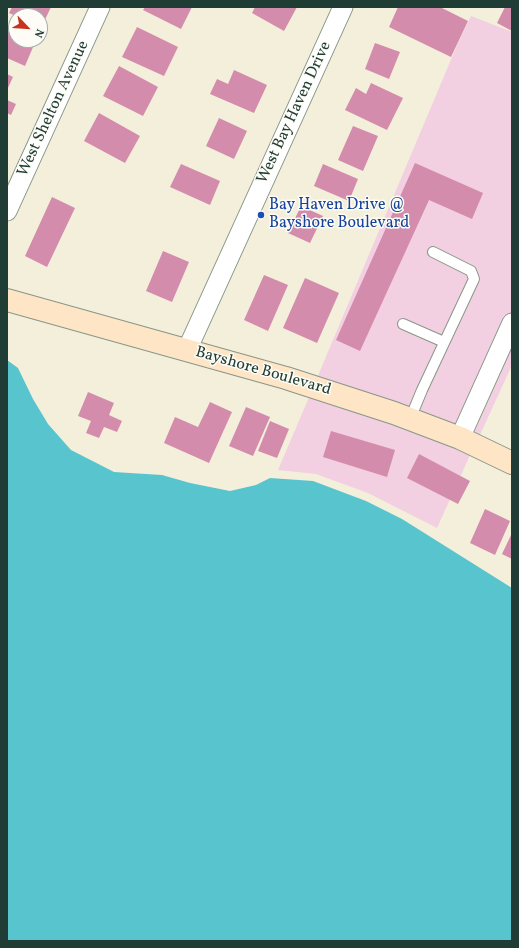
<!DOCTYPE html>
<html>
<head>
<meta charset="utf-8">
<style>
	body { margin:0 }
	#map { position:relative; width:519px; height:948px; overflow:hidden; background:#f3efdb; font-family:Vollkorn,serif }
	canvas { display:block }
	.frame { position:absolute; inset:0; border:8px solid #1f3d34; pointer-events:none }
	.north { position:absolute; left:8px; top:8px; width:40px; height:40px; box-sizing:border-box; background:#fdfcf7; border:1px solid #a4b0a9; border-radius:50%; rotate:115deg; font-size:11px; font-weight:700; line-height:16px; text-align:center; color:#1f3d34 }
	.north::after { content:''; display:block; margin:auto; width:14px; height:18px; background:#c8321e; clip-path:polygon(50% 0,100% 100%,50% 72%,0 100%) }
</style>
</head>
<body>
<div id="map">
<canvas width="519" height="948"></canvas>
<div class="frame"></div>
<div class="north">N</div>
</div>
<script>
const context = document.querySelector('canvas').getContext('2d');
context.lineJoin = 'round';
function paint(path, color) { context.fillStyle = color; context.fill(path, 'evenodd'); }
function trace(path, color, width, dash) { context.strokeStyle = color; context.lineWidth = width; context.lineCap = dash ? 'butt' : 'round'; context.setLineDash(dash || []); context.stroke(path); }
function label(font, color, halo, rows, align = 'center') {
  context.font = font + ' Vollkorn,serif'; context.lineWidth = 3; context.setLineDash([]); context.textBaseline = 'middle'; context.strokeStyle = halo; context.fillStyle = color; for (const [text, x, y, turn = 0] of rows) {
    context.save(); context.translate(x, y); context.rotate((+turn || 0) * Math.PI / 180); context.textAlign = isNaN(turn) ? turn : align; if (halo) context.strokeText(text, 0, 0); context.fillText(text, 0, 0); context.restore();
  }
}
paint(new Path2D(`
	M 471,16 L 512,32 L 512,365 L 479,437 L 473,435 L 505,364 L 487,356 L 455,427 L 317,378 L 458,43 Z
	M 310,395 L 391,421 L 471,453 L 437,528 L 368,493 L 316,474 L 278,470 Z`), '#f2cfe1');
paint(new Path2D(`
	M 7,360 L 18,368 L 33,399 L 48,424 L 71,450 L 114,472 L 162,475 L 190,483 L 230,491 L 256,485 L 270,478 L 313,481 L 366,501 L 402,519 L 512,588 L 512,941 L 7,941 Z`), '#57c4ce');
paint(new Path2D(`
	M 12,7 L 51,7 L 41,28 L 40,27 L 40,16 L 16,16 L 9,13 Z
	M 145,7 L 192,7 L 181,29 L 143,10 Z
	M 255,7 L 297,7 L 284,31 L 252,13 Z
	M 398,7 L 440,7 L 468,21 L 451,57 L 389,27 Z
	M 505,7 L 512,7 L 512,31 L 497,23 Z
	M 11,25 L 16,28 L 16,40 L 36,40 L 25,66 L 7,58 L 7,34 Z
	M 137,27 L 178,47 L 164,76 L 122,57 Z
	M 375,43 L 400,52 L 389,79 L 365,69 Z
	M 119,66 L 158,87 L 143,116 L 103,96 Z
	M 234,70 L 267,85 L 254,113 L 210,94 L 217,79 L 228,84 Z
	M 7,74 L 13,77 L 7,90 Z
	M 371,83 L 403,98 L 387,130 L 345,110 L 356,88 L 366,94 Z
	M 7,100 L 16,104 L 11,115 L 7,113 Z
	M 99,113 L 140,136 L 125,163 L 84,141 Z
	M 219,118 L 247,131 L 234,159 L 206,146 Z
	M 353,126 L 378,136 L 363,171 L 338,160 Z
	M 415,163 L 483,193 L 472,219 L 429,200 L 360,351 L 336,340 Z
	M 181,164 L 220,181 L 210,205 L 170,187 Z
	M 323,164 L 358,179 L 349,201 L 314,186 Z
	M 52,197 L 75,208 L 47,267 L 25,256 Z
	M 301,206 L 323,216 L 310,243 L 288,233 Z
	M 163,251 L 189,262 L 172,302 L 146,291 Z
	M 264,275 L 288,285 L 268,331 L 244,320 Z
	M 305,278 L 339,293 L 317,343 L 283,328 Z
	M 88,392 L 114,403 L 109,415 L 122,421 L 117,432 L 104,427 L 99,438 L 86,433 L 91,421 L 78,416 Z
	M 210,402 L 232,412 L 209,463 L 164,443 L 175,417 L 198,427 Z
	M 246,407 L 270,417 L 253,456 L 229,446 Z
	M 270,421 L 289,429 L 277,458 L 258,451 Z
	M 331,431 L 395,450 L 387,477 L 323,457 Z
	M 419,454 L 470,481 L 458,504 L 407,478 Z
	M 485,509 L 510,521 L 495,555 L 470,543 Z
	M 512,533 L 512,559 L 502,554 Z`), '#d48cac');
const lane = new Path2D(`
	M 403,324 L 444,342
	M 410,419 L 422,390 L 474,279 L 471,271 L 433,252`);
const street = new Path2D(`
	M 7,211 L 100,7
	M 187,350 L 343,7
	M 460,438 L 512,323`);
const secondary = new Path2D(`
	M 7,300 L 286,378 L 394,413 L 460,438 L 512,463`);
trace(lane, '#899688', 12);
trace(street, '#899688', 21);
trace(secondary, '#899688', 24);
trace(lane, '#fff', 10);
trace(street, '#fff', 19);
trace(secondary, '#fde5c5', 22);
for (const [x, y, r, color] of [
	[261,215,4,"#1a4fb4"]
]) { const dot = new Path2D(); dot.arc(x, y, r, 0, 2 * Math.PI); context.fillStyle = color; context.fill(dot); trace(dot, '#fdfcf7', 1.5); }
label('16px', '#1f3d34', '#fdfcf7', [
	["West Shelton Avenue",54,109,-65],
	["West Bay Haven Drive",295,113,-65],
	["Bayshore Boulevard",263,372,16]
]);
label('16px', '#164399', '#fdfcf7', [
	["Bay Haven Drive @",269,206],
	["Bayshore Boulevard",269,224]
], 'left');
</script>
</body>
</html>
